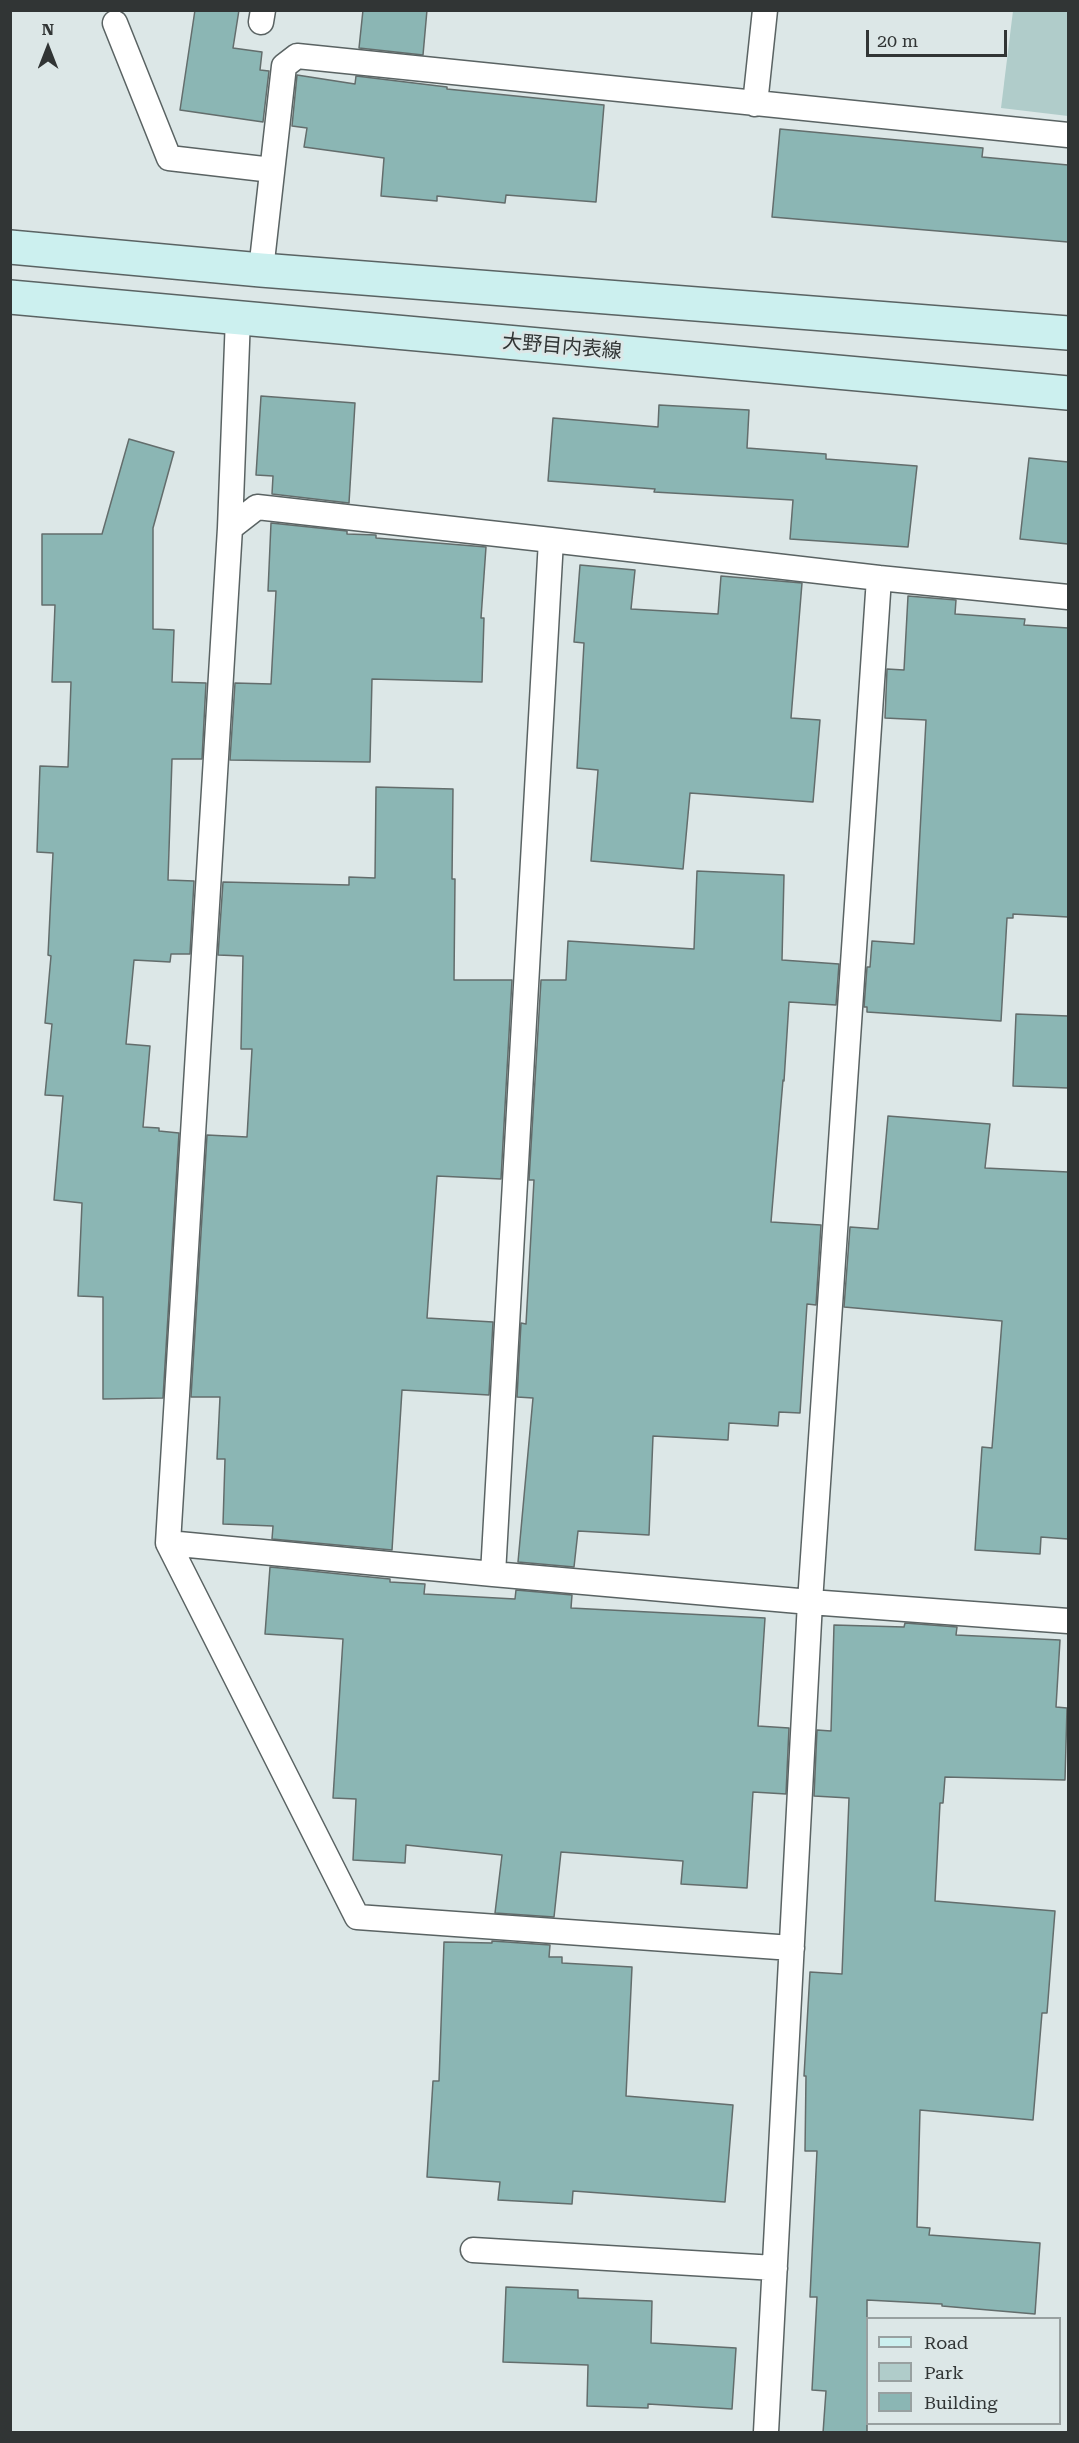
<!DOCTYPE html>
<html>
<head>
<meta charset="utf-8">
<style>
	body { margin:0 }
	#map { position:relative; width:1079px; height:2443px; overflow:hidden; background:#dce7e7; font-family:"Roboto Serif",serif }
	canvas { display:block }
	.frame { position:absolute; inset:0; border:12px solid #313535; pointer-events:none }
	.legend { position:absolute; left:866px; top:2317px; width:195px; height:108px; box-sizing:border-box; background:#dce7e7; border:2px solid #98a0a0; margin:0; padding:8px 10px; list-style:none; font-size:18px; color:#313535 }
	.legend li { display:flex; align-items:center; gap:12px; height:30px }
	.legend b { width:30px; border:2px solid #98a0a0 }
	.north { position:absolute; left:18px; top:18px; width:60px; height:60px; -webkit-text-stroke:4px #dce7e7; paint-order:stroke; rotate:0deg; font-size:16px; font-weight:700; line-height:24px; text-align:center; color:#313535 }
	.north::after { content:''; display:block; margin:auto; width:21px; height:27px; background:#313535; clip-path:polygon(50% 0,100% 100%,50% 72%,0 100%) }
	.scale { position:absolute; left:866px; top:30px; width:141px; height:27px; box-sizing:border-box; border:3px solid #313535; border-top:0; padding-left:8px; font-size:18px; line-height:21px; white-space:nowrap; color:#313535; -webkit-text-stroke:4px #dce7e7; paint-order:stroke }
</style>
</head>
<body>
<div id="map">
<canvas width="1079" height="2443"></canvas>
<div class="frame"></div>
<ul class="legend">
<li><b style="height:8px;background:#ccf0ef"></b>Road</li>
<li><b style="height:16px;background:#b0ccca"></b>Park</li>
<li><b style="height:16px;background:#8bb6b4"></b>Building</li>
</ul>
<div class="north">N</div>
<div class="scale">20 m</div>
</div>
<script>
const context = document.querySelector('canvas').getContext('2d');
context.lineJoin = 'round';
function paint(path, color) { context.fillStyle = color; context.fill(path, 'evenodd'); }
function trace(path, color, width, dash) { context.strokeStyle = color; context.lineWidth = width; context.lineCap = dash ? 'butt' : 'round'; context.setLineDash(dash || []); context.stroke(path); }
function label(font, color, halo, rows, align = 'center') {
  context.font = font + ' "Roboto Serif","Noto Sans JP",serif'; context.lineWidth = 6; context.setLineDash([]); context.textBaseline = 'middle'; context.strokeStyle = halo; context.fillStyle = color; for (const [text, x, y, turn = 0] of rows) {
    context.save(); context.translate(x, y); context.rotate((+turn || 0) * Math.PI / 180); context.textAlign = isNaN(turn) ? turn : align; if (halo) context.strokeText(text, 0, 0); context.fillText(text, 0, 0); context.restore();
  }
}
paint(new Path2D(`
	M 1013,11 L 1068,11 L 1068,116 L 1001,108 Z`), '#b0ccca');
const building = new Path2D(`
	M 195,10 L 239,10 L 233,48 L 262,52 L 260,70 L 269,71 L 263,122 L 180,110 Z
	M 363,10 L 427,10 L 423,55 L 359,48 Z
	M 297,75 L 355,84 L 356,76 L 447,87 L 447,89 L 604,105 L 596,202 L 506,195 L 505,203 L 437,196 L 437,201 L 381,196 L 384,158 L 304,147 L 307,128 L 292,126 Z
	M 780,129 L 983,148 L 982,157 L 1068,165 L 1068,242 L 772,217 Z
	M 261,396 L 355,403 L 349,503 L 272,494 L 273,476 L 256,475 Z
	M 659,405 L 749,410 L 747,448 L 826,454 L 826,459 L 917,466 L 908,547 L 790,539 L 793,500 L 654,492 L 655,489 L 548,481 L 553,418 L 658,427 Z
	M 129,439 L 174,452 L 153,528 L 153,629 L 174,630 L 172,682 L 206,683 L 202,759 L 172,759 L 168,880 L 194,881 L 190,954 L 171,954 L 170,962 L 134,960 L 126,1044 L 150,1046 L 143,1127 L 159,1128 L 159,1131 L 179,1133 L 163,1398 L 103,1399 L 103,1297 L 78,1296 L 82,1203 L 54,1200 L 63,1096 L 45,1095 L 52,1024 L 45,1023 L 51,956 L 48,955 L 53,853 L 37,852 L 40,766 L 68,767 L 71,682 L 52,682 L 55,605 L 42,605 L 42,534 L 102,534 Z
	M 1029,458 L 1068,462 L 1068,544 L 1020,539 Z
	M 271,523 L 347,531 L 347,534 L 376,535 L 376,538 L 486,547 L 481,618 L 484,618 L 482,682 L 372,679 L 370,762 L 230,760 L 235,683 L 271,684 L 276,591 L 268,591 Z
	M 580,565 L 635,570 L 631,609 L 718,614 L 721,576 L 802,583 L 791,718 L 820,720 L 813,802 L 690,793 L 683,869 L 591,861 L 598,770 L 577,768 L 584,643 L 574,642 Z
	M 908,596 L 956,600 L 955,614 L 1025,619 L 1024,625 L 1068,628 L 1068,917 L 1013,914 L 1013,918 L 1007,918 L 1001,1021 L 867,1012 L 867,1007 L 864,1007 L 867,967 L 870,967 L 872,941 L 914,944 L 926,720 L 885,718 L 887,669 L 904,670 Z
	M 376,787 L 453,789 L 452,879 L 455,879 L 454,980 L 512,980 L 501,1179 L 437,1176 L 427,1318 L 493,1322 L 489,1395 L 402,1390 L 392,1550 L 272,1539 L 273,1526 L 223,1524 L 225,1459 L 217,1459 L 220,1397 L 191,1397 L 207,1135 L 247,1137 L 252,1049 L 241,1049 L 243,956 L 218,955 L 223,882 L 349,885 L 349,877 L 375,878 Z
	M 697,871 L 784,875 L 782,960 L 839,964 L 836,1005 L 789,1002 L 784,1081 L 783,1080 L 771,1222 L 821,1225 L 816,1305 L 807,1304 L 800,1413 L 779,1412 L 778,1426 L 729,1423 L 728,1440 L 653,1436 L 649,1535 L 578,1531 L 574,1567 L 518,1562 L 533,1398 L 517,1397 L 521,1323 L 526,1324 L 534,1180 L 529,1180 L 541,980 L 566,980 L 568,941 L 694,949 Z
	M 1016,1014 L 1068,1016 L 1068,1088 L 1013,1086 Z
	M 888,1116 L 990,1124 L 985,1168 L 1068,1172 L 1068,1539 L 1041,1537 L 1040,1554 L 975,1550 L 982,1447 L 992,1448 L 1002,1321 L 844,1307 L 850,1227 L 878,1229 Z
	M 270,1567 L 390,1579 L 390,1582 L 425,1584 L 424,1594 L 515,1599 L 516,1590 L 572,1595 L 571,1608 L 765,1618 L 758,1726 L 789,1728 L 786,1794 L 753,1792 L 747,1888 L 681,1884 L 683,1861 L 561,1852 L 554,1917 L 495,1913 L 502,1855 L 406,1845 L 405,1863 L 353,1860 L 356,1799 L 333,1798 L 343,1639 L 265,1634 Z
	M 905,1623 L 957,1627 L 956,1635 L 1060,1640 L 1056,1707 L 1067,1708 L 1065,1780 L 945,1777 L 943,1803 L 940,1803 L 935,1901 L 1055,1911 L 1047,2013 L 1042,2013 L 1033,2120 L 920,2110 L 917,2227 L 930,2228 L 929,2235 L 1040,2243 L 1035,2314 L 942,2306 L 942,2304 L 867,2300 L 867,2433 L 823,2433 L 826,2391 L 812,2390 L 817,2297 L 810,2297 L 817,2151 L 805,2151 L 806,2076 L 804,2076 L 810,1972 L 842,1974 L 849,1798 L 814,1796 L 817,1730 L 831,1731 L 834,1625 L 904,1627 Z
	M 492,1941 L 550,1945 L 549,1957 L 562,1957 L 562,1963 L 632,1967 L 626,2096 L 733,2105 L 725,2202 L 573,2191 L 572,2204 L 498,2200 L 500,2182 L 427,2177 L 433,2081 L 439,2081 L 444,1942 L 492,1943 Z
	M 506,2287 L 578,2290 L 578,2298 L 652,2301 L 651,2343 L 736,2348 L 732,2409 L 648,2404 L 648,2408 L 587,2406 L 588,2365 L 503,2362 Z`);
paint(building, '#8bb6b4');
trace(building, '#636d6c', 1.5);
const service = new Path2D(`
	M 261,22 L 263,10
	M 115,23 L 169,158 L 272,170
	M 755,104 L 765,10
	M 261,270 L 284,66 L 297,56 L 1068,135
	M 230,528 L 238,317
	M 879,578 L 551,540 L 493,1574 L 810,1602 L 1068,1621
	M 168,1543 L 230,528 L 257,507 L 551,540
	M 493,1574 L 168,1543 L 357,1917 L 792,1948
	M 473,2250 L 775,2268
	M 766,2432 L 810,1602 L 879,578 L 1068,597`);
const secondary = new Path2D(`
	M 10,247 L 261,270 L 1068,333
	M 10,297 L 1068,393`);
trace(service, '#5a6363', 27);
trace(secondary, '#5a6363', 36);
trace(service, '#fff', 24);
trace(secondary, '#ccf0ef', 33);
label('20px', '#313535', '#dce7e7', [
	["大野目内表線",562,347,5]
]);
</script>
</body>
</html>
